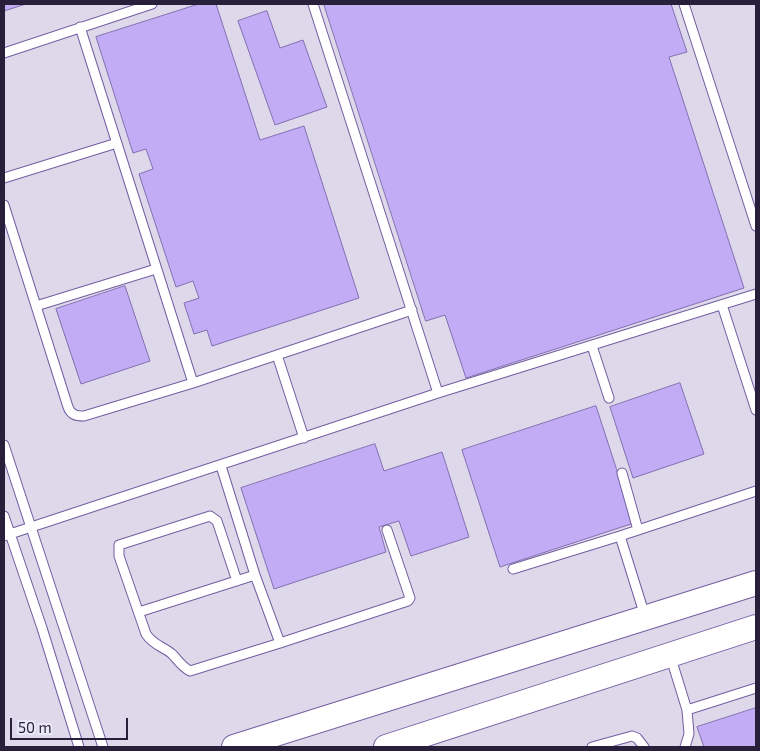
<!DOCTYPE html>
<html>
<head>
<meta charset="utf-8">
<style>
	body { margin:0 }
	#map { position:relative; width:760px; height:751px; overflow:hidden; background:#ebe8f7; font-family:"Exo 2",sans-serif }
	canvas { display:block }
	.frame { position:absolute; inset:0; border:5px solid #281f3b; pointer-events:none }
	.scale { position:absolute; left:10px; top:718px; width:118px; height:22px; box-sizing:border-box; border:2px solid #281f3b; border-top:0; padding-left:6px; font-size:15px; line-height:18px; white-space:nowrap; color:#281f3b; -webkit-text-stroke:4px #ebe8f7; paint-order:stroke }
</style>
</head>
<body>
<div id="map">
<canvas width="760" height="751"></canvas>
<div class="frame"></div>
<div class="scale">50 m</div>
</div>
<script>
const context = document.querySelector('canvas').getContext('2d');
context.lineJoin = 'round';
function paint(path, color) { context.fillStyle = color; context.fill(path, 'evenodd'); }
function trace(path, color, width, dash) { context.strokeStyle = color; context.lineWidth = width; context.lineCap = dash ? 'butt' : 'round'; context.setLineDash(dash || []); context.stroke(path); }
paint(new Path2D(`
	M 4,4 L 756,4 L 756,747 L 4,747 Z`), '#ddd9ea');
const building = new Path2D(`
	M 4,4 L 26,4 L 4,11 Z
	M 199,4 L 216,4 L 260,140 L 304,126 L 359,298 L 212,346 L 207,330 L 194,334 L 184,303 L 199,298 L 193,281 L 176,287 L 139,174 L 153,169 L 146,149 L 133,153 L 96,37 Z
	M 324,4 L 671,4 L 687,52 L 669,57 L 744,288 L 466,378 L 445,315 L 426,321 Z
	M 267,11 L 280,48 L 303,40 L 327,107 L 275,125 L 238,21 Z
	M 125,286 L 150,361 L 81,384 L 56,309 Z
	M 680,383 L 704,454 L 633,478 L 610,407 Z
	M 596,406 L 634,523 L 500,567 L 462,450 Z
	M 375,444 L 384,471 L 442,452 L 469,537 L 411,556 L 399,521 L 379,527 L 386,552 L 274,589 L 241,488 Z
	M 756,708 L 756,747 L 704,747 L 697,727 Z`);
paint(building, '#c1acf5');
trace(building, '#846fb3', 1);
const lane = new Path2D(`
	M 313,4 L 438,393
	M 684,4 L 756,226
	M 80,27 L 193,383
	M 4,53 L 152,4
	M 4,178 L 117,143
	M 4,205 L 68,407 C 71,415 76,416 84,416 L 193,383 L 412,310
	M 722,305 L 756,410
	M 36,306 L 156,269
	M 592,346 L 609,398
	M 277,355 L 304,438
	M 4,445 L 103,747
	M 221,466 L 255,575 L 280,643
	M 622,473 L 638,530
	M 4,516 L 42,628 L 79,747
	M 4,536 L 438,393 L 756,294
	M 513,569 L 620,536
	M 237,581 L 217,521 L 210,516 L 119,545 L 119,556 L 146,634 C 154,646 163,646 172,654 C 178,660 182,667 190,671 L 280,643 L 408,601 L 410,598 L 387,530
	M 139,612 L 255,575
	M 645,616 L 620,536 L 756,491
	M 670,655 L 687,710 L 756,688
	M 592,747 L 632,736 L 637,738 L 644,747
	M 685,747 L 689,734 L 687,710`);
const secondary = new Path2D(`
	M 234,747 L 756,583
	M 386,747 L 756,627`);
trace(lane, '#735ea1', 11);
trace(secondary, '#735ea1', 26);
trace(lane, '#fff', 9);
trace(secondary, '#fff', 24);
</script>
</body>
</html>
